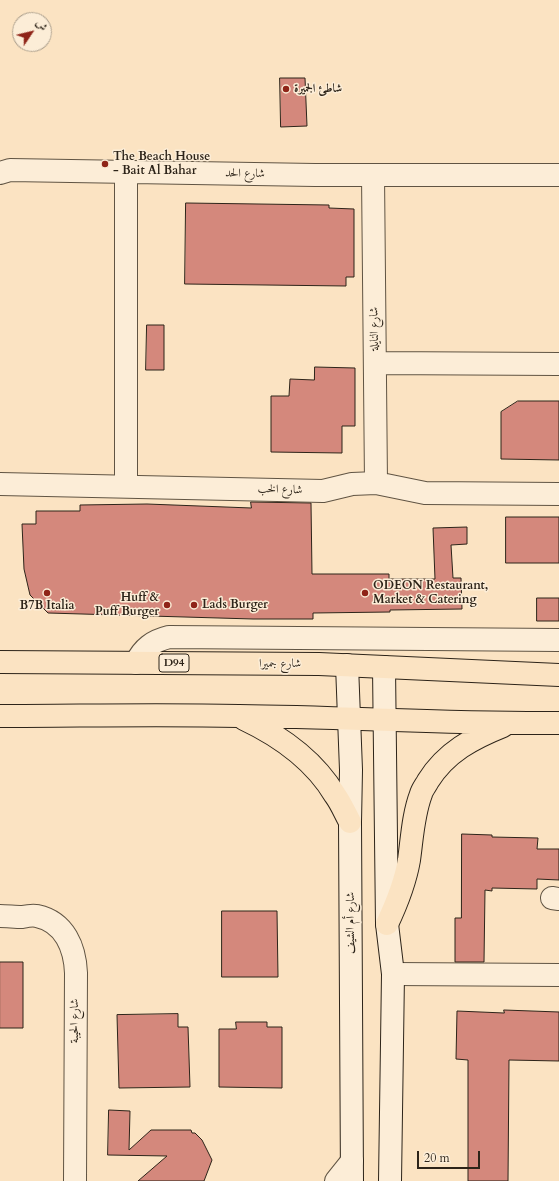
<!DOCTYPE html>
<html>
<head>
<meta charset="utf-8">
<style>
	body { margin:0 }
	#map { position:relative; width:559px; height:1181px; overflow:hidden; background:#fbe3c2; font-family:Cardo,Amiri,serif }
	canvas { display:block }
	.north { position:absolute; left:12px; top:12px; width:40px; height:40px; box-sizing:border-box; background:#fcedd7; border:1px solid #a99d8b; border-radius:50%; rotate:55deg; font-size:11px; font-weight:700; line-height:16px; text-align:center; color:#2d2419 }
	.north::after { content:''; display:block; margin:auto; width:14px; height:18px; background:#8f2418; clip-path:polygon(50% 0,100% 100%,50% 72%,0 100%) }
	.scale { position:absolute; left:417px; top:1151px; width:63px; height:18px; box-sizing:border-box; border:2px solid #2d2419; border-top:0; padding-left:5px; font-size:12px; line-height:14px; white-space:nowrap; color:#2d2419; -webkit-text-stroke:3px #fcedd7; paint-order:stroke }
</style>
</head>
<body>
<div id="map">
<canvas width="559" height="1181"></canvas>
<div class="north">ش</div>
<div class="scale">20 m</div>
</div>
<script>
const context = document.querySelector('canvas').getContext('2d');
context.lineJoin = 'round';
function paint(path, color) { context.fillStyle = color; context.fill(path, 'evenodd'); }
function trace(path, color, width, dash) { context.strokeStyle = color; context.lineWidth = width; context.lineCap = dash ? 'butt' : 'round'; context.setLineDash(dash || []); context.stroke(path); }
function label(font, color, halo, rows, align = 'center') {
  context.font = font + ' Cardo,Amiri,serif'; context.lineWidth = 3; context.setLineDash([]); context.textBaseline = 'middle'; context.strokeStyle = halo; context.fillStyle = color; for (const [text, x, y, turn = 0] of rows) {
    context.save(); context.translate(x, y); context.rotate((+turn || 0) * Math.PI / 180); context.textAlign = isNaN(turn) ? turn : align; if (halo) context.strokeText(text, 0, 0); context.fillText(text, 0, 0); context.restore();
  }
}
const building = new Path2D(`
	M 280,78 L 305,78 L 307,126 L 281,127 Z
	M 186,203 L 329,205 L 329,208 L 354,209 L 354,277 L 346,277 L 346,286 L 185,284 Z
	M 147,325 L 164,325 L 164,370 L 146,370 Z
	M 315,367 L 355,368 L 355,426 L 342,426 L 342,453 L 271,452 L 271,396 L 289,396 L 290,379 L 314,380 Z
	M 518,401 L 559,401 L 559,460 L 501,459 L 501,412 Z
	M 251,502 L 311,503 L 312,574 L 389,574 L 389,579 L 435,579 L 433,528 L 467,527 L 467,544 L 451,545 L 453,578 L 461,578 L 462,609 L 390,610 L 390,612 L 313,613 L 313,619 L 253,619 L 48,613 L 30,595 L 24,569 L 22,524 L 36,524 L 36,511 L 80,511 L 80,505 L 147,504 L 251,508 Z
	M 506,517 L 559,517 L 559,563 L 506,563 Z
	M 537,598 L 559,598 L 559,621 L 537,621 Z
	M 462,834 L 492,835 L 492,837 L 538,838 L 537,849 L 559,849 L 559,880 L 537,879 L 537,889 L 492,888 L 492,891 L 485,890 L 484,962 L 455,962 L 455,918 L 461,918 Z
	M 222,911 L 277,911 L 278,977 L 222,977 Z
	M 0,962 L 23,962 L 23,1028 L 0,1028 Z
	M 504,1010 L 559,1012 L 559,1061 L 509,1060 L 508,1181 L 468,1181 L 468,1060 L 456,1059 L 457,1011 L 504,1013 Z
	M 178,1014 L 178,1027 L 188,1027 L 190,1087 L 119,1088 L 117,1015 Z
	M 236,1022 L 267,1022 L 267,1027 L 282,1027 L 282,1088 L 219,1087 L 219,1029 L 236,1029 Z
	M 109,1110 L 130,1111 L 129,1150 L 151,1130 L 191,1130 L 192,1133 L 195,1133 L 202,1140 L 212,1160 L 204,1181 L 138,1181 L 167,1156 L 108,1155 Z`);
paint(building, '#d4887c');
trace(building, '#2d2419', 1);
const minor = new Path2D(`
	M 0,173 L 10,170 L 315,175 L 559,175
	M 373,175 L 376,483
	M 375,363 L 559,364
	M 0,484 L 323,491 L 352,484 L 376,483 L 425,493 L 559,494
	M 126,486 L 126,172
	M 136,663 C 143,648 153,641 169,637 L 559,640
	M 552,898 L 559,899
	M 0,916 C 7,916 15,917 22,917 C 27,916 33,915 37,916 C 65,922 75,948 76,973 L 75,1181
	M 393,974 L 559,975
	M 336,1181 L 352,1161`);
const secondary = new Path2D(`
	M 347,665 L 351,770 L 350,822 L 352,1181
	M 384,667 L 387,924 L 393,974 L 390,1181`);
const primary = new Path2D(`
	M 0,662 L 319,664 L 559,675
	M 0,716 C 80,716 159,714 239,716 C 346,717 452,724 559,723
	M 244,719 C 280,736 314,760 335,795 C 341,803 345,813 350,822
	M 387,924 C 397,903 405,883 409,860 C 412,839 413,815 421,794 C 422,790 426,785 428,781 C 446,752 473,738 503,726`);
trace(minor, '#605443', 24);
trace(secondary, '#2d2419', 24);
trace(primary, '#2d2419', 24);
trace(minor, '#fcedd7', 22);
trace(secondary, '#fcedd7', 22);
trace(primary, '#fbe3c2', 22);
for (const [x, y, r, color] of [
	[286,89,4,"#8f2418"],
	[105,164,4,"#8f2418"],
	[47,593,4,"#8f2418"],
	[365,593,4,"#8f2418"],
	[167,605,4,"#8f2418"],
	[194,605,4,"#8f2418"]
]) { const dot = new Path2D(); dot.arc(x, y, r, 0, 2 * Math.PI); context.fillStyle = color; context.fill(dot); trace(dot, '#fcedd7', 1.5); }
for (const [x, y, w] of [
	[174,663,30]
]) { const box = new Path2D(); box.roundRect(x - w / 2, y - 9, w, 18, 3); context.fillStyle = '#fcedd7'; context.fill(box); trace(box, '#2d2419', 1); }
label('bold 11px', '#2d2419', null, [
	["D94",174,663]
]);
label('bold 12px', '#2d2419', '#fcedd7', [
	["شاطئ الجميرة",294,89],
	["The Beach House",113,157],
	["- Bait Al Bahar",113,171],
	["ODEON Restaurant,",373,586],
	["Market & Catering",373,600],
	["Huff &",159,598,"right"],
	["Puff Burger",159,612,"right"],
	["Lads Burger",202,605],
	["B7B Italia",47,606,"center"]
], 'left');
label('12px', '#2d2419', '#fcedd7', [
	["شارع الحد",245,174,1],
	["شارع النايلة",375,329,-91],
	["شارع الخب",280,490,2],
	["شارع جميرا",280,664],
	["شارع أم الشيف",351,923,-90],
	["شارع الحيبة",75,1021,-90]
]);
</script>
</body>
</html>
